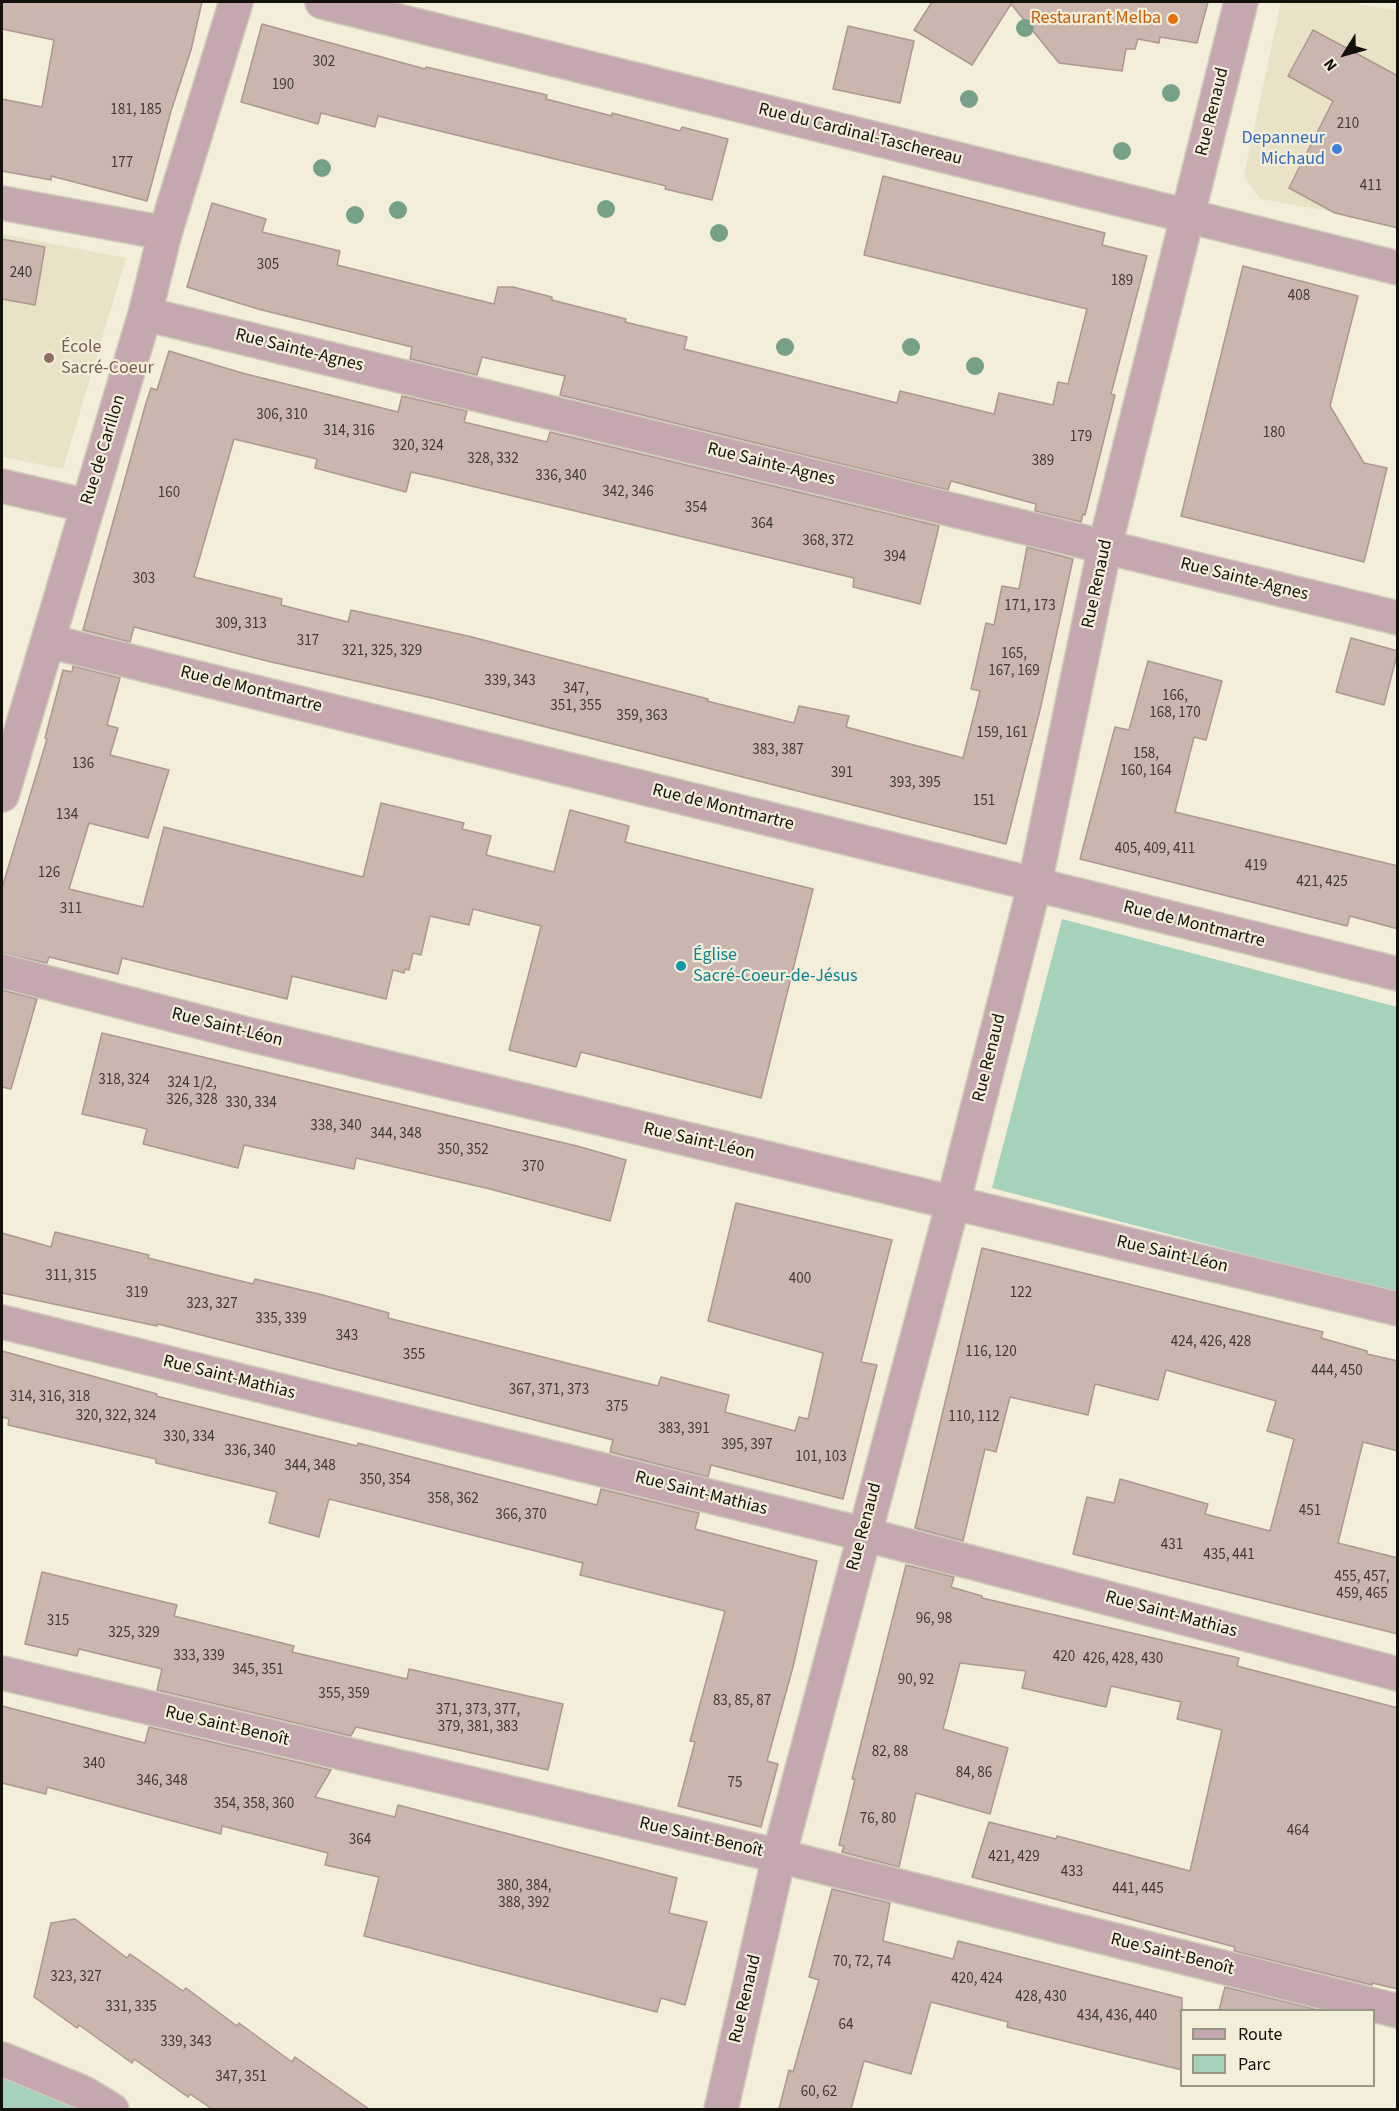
<!DOCTYPE html>
<html>
<head>
<meta charset="utf-8">
<style>
	body { margin:0 }
	#map { position:relative; width:1399px; height:2111px; overflow:hidden; background:#f3eeda; font-family:"Source Sans 3",sans-serif }
	canvas { display:block }
	.frame { position:absolute; inset:0; border:3px solid #13110b; pointer-events:none }
	.legend { position:absolute; left:1180px; top:2009px; width:195px; height:78px; box-sizing:border-box; background:#f3eeda; border:2px solid #999687; margin:0; padding:8px 10px; list-style:none; font-size:18px; color:#13110b }
	.legend li { display:flex; align-items:center; gap:12px; height:30px }
	.legend b { width:30px; border:2px solid #999687 }
	.north { position:absolute; left:1315px; top:24px; width:60px; height:60px; -webkit-text-stroke:4px #f3eeda; paint-order:stroke; rotate:233deg; font-size:16px; font-weight:700; line-height:24px; text-align:center; color:#13110b }
	.north::after { content:''; display:block; margin:auto; width:21px; height:27px; background:#13110b; clip-path:polygon(50% 0,100% 100%,50% 72%,0 100%) }
</style>
</head>
<body>
<div id="map">
<canvas width="1399" height="2111"></canvas>
<div class="frame"></div>
<ul class="legend">
<li><b style="height:8px;background:#c5a8af"></b>Route</li>
<li><b style="height:16px;background:#a6d1bb"></b>Parc</li>
</ul>
<div class="north">N</div>
</div>
<script>
const context = document.querySelector('canvas').getContext('2d');
context.lineJoin = 'round';
function paint(path, color) { context.fillStyle = color; context.fill(path, 'evenodd'); }
function trace(path, color, width, dash) { context.strokeStyle = color; context.lineWidth = width; context.lineCap = dash ? 'butt' : 'round'; context.setLineDash(dash || []); context.stroke(path); }
function label(font, color, halo, rows, align = 'center') {
  context.font = font + ' "Source Sans 3",sans-serif'; context.lineWidth = 4.5; context.setLineDash([]); context.textBaseline = 'middle'; context.strokeStyle = halo; context.fillStyle = color; for (const [text, x, y, turn = 0] of rows) {
    context.save(); context.translate(x, y); context.rotate((+turn || 0) * Math.PI / 180); context.textAlign = isNaN(turn) ? turn : align; if (halo) context.strokeText(text, 0, 0); context.fillText(text, 0, 0); context.restore();
  }
}
paint(new Path2D(`
	M 1281,2 L 1345,2 L 1397,10 L 1397,84 L 1334,212 L 1260,199 L 1244,176 Z
	M 2,234 L 126,258 L 63,469 L 2,457 Z`), '#e9e2c7');
paint(new Path2D(`
	M 1062,919 L 1397,1007 L 1397,1294 L 992,1188 Z
	M 2,2074 L 79,2109 L 2,2109 Z`), '#a6d1bb');
const building = new Path2D(`
	M 2,2 L 202,2 L 191,50 L 171,111 L 147,201 L 51,176 L 51,180 L 2,171 L 2,99 L 42,107 L 54,40 L 2,29 Z
	M 932,2 L 1208,2 L 1197,43 L 1160,37 L 1159,43 L 1138,39 L 1135,49 L 1126,49 L 1122,71 L 1059,63 L 1011,4 L 972,65 L 914,30 Z
	M 262,24 L 425,69 L 426,67 L 547,95 L 546,99 L 612,116 L 612,113 L 680,131 L 682,127 L 728,139 L 712,200 L 665,189 L 666,186 L 378,116 L 375,127 L 321,113 L 318,124 L 241,102 Z
	M 848,26 L 914,41 L 900,103 L 833,89 Z
	M 1313,30 L 1398,76 L 1398,228 L 1335,213 L 1289,188 L 1333,101 L 1288,76 Z
	M 883,176 L 1105,233 L 1102,245 L 1147,256 L 1111,394 L 1115,395 L 1085,515 L 1083,514 L 1081,522 L 1035,511 L 1036,504 L 951,481 L 948,490 L 560,395 L 565,376 L 482,357 L 477,375 L 410,359 L 412,347 L 258,309 L 187,287 L 212,203 L 266,219 L 262,232 L 340,251 L 337,265 L 494,304 L 498,287 L 513,287 L 552,297 L 552,300 L 626,319 L 625,322 L 687,337 L 684,349 L 897,403 L 900,391 L 994,414 L 999,393 L 1053,405 L 1058,382 L 1068,384 L 1087,309 L 864,255 Z
	M 2,239 L 45,247 L 35,305 L 2,299 Z
	M 1243,266 L 1358,296 L 1330,406 L 1364,463 L 1387,468 L 1364,562 L 1181,516 Z
	M 169,351 L 242,373 L 398,412 L 402,396 L 467,411 L 464,422 L 547,442 L 550,432 L 939,526 L 920,604 L 853,587 L 854,578 L 438,478 L 411,472 L 406,492 L 315,468 L 317,459 L 234,439 L 194,577 L 282,599 L 281,605 L 348,622 L 351,610 L 472,637 L 708,699 L 707,701 L 794,723 L 799,706 L 849,716 L 846,727 L 963,758 L 980,691 L 971,689 L 986,623 L 994,625 L 1002,586 L 1019,589 L 1027,547 L 1073,559 L 1040,710 L 1006,844 L 436,699 L 267,661 L 134,627 L 130,642 L 83,630 L 146,403 L 151,388 L 157,390 Z
	M 1351,638 L 1398,651 L 1384,705 L 1336,692 Z
	M 1148,661 L 1222,681 L 1206,740 L 1194,737 L 1175,812 L 1398,866 L 1398,929 L 1350,916 L 1347,926 L 1080,859 L 1115,727 L 1129,730 Z
	M 73,666 L 120,678 L 107,725 L 118,728 L 110,755 L 169,770 L 148,838 L 89,823 L 69,889 L 143,907 L 164,827 L 363,877 L 381,803 L 464,823 L 462,829 L 491,836 L 486,855 L 554,872 L 570,810 L 629,826 L 625,842 L 813,889 L 761,1098 L 581,1052 L 576,1067 L 509,1050 L 541,926 L 473,909 L 469,925 L 430,916 L 421,955 L 413,953 L 409,970 L 405,969 L 404,973 L 393,970 L 386,999 L 292,976 L 287,999 L 122,958 L 118,974 L 49,957 L 47,963 L 2,953 L 2,888 L 47,739 L 45,738 L 63,670 L 72,672 Z
	M 2,990 L 37,999 L 11,1089 L 2,1087 Z
	M 102,1033 L 577,1146 L 626,1160 L 610,1221 L 490,1189 L 356,1158 L 354,1169 L 244,1145 L 238,1168 L 143,1144 L 147,1129 L 82,1114 Z
	M 736,1203 L 892,1240 L 861,1362 L 877,1365 L 843,1499 L 711,1465 L 708,1477 L 610,1452 L 613,1440 L 158,1324 L 157,1326 L 2,1293 L 2,1233 L 51,1247 L 55,1232 L 149,1255 L 148,1258 L 253,1284 L 255,1279 L 323,1295 L 389,1313 L 388,1318 L 658,1386 L 661,1377 L 729,1395 L 725,1412 L 795,1431 L 799,1417 L 808,1419 L 823,1353 L 708,1321 Z
	M 982,1248 L 1323,1332 L 1321,1338 L 1367,1351 L 1367,1354 L 1398,1361 L 1398,1451 L 1363,1442 L 1338,1543 L 1398,1558 L 1398,1634 L 1073,1554 L 1087,1497 L 1114,1503 L 1120,1479 L 1208,1504 L 1205,1514 L 1270,1531 L 1294,1439 L 1267,1431 L 1276,1401 L 1166,1370 L 1158,1400 L 1095,1384 L 1088,1415 L 1010,1397 L 996,1452 L 985,1449 L 963,1541 L 915,1528 Z
	M 2,1351 L 157,1394 L 156,1396 L 357,1446 L 358,1443 L 597,1505 L 601,1489 L 699,1513 L 695,1529 L 817,1561 L 793,1667 L 767,1761 L 778,1764 L 761,1827 L 678,1806 L 695,1742 L 690,1741 L 725,1611 L 580,1575 L 583,1563 L 329,1499 L 319,1537 L 269,1523 L 277,1492 L 156,1463 L 156,1459 L 8,1425 L 9,1419 L 2,1417 Z
	M 906,1565 L 954,1577 L 951,1587 L 982,1596 L 982,1598 L 1239,1658 L 1237,1666 L 1398,1708 L 1398,1989 L 1372,1983 L 1372,1985 L 1234,1951 L 1235,1947 L 972,1877 L 989,1822 L 1056,1839 L 1057,1836 L 1190,1871 L 1222,1730 L 1177,1719 L 1181,1702 L 1111,1686 L 1106,1707 L 1022,1688 L 1026,1671 L 960,1663 L 943,1729 L 1008,1748 L 990,1814 L 916,1793 L 899,1867 L 842,1852 L 844,1846 L 839,1845 L 855,1779 L 852,1779 Z
	M 42,1572 L 177,1605 L 174,1616 L 294,1646 L 292,1652 L 407,1679 L 409,1669 L 563,1704 L 548,1770 L 356,1727 L 351,1736 L 157,1690 L 162,1669 L 79,1649 L 77,1656 L 25,1644 Z
	M 2,1706 L 145,1743 L 149,1727 L 331,1770 L 315,1797 L 395,1817 L 398,1805 L 677,1878 L 669,1913 L 707,1922 L 685,2005 L 661,1998 L 657,2012 L 364,1936 L 379,1877 L 325,1865 L 328,1853 L 222,1826 L 221,1834 L 47,1787 L 46,1794 L 2,1783 Z
	M 832,1889 L 890,1903 L 883,1941 L 953,1959 L 958,1941 L 1182,1998 L 1182,2070 L 1007,2027 L 1008,2022 L 931,2002 L 911,2074 L 864,2061 L 851,2109 L 779,2109 L 789,2070 L 793,2072 L 819,1980 L 809,1977 Z
	M 75,1919 L 127,1958 L 130,1954 L 183,1991 L 186,1988 L 237,2026 L 239,2023 L 292,2062 L 295,2057 L 369,2109 L 212,2109 L 190,2094 L 188,2097 L 134,2059 L 132,2063 L 79,2025 L 77,2028 L 34,1997 L 51,1923 Z
	M 1225,1987 L 1319,2010 L 1219,2010 Z`);
paint(building, '#cab6ae');
trace(building, '#ac9890', 1.5);
const street = new Path2D(`
	M 322,2 L 1398,268
	M 2,203 L 165,233
	M 145,314 L 1398,618
	M 2,486 L 88,506
	M 48,641 C 498,750 947,866 1398,974
	M 2,795 L 145,314 L 165,233 L 236,2
	M 2,971 L 247,1034 L 1398,1309
	M 2,1322 L 863,1534 L 1398,1674
	M 2,1673 L 779,1856 L 1398,2011
	M 2,2059 L 84,2093 L 112,2110
	M 721,2110 L 779,1856 L 953,1203 L 1034,887 L 1105,546 L 1241,2`);
trace(street, '#cfcbb9', 36);
trace(street, '#c5a8af', 33);
context.fillStyle = '#77a088';
for (const [x, y] of [
	[1025,28],
	[1171,93],
	[969,99],
	[1122,151],
	[322,168],
	[606,209],
	[398,210],
	[355,215],
	[719,233],
	[785,347],
	[911,347],
	[975,366]
]) { context.beginPath(); context.arc(x, y, 9, 0, 2 * Math.PI); context.fill(); }
for (const [x, y, r, color] of [
	[1173,19,6,"#e8710a"],
	[1337,149,6,"#3f7fe0"],
	[49,358,6,"#8d6e63"],
	[681,966,6,"#0f9aa8"]
]) { const dot = new Path2D(); dot.arc(x, y, r, 0, 2 * Math.PI); context.fillStyle = color; context.fill(dot); trace(dot, '#f3eeda', 2); }
label('15px', '#413a34', null, [
	["302",324,63],
	["190",283,86],
	["181, 185",136,111],
	["210",1348,125],
	["177",122,164],
	["411",1371,187],
	["305",268,266],
	["240",21,274],
	["189",1122,282],
	["408",1299,297],
	["306, 310",282,416],
	["314, 316",349,432],
	["180",1274,434],
	["179",1081,438],
	["320, 324",418,447],
	["328, 332",493,460],
	["389",1043,462],
	["336, 340",561,477],
	["342, 346",628,493],
	["160",169,494],
	["354",696,509],
	["364",762,525],
	["368, 372",828,542],
	["394",895,558],
	["303",144,580],
	["171, 173",1030,607],
	["309, 313",241,625],
	["317",308,642],
	["321, 325, 329",382,652],
	["165,",1014,655],
	["167, 169",1014,672],
	["339, 343",510,682],
	["347,",576,690],
	["351, 355",576,707],
	["166,",1175,697],
	["168, 170",1175,714],
	["359, 363",642,717],
	["159, 161",1002,734],
	["383, 387",778,751],
	["158,",1146,755],
	["160, 164",1146,772],
	["136",83,765],
	["391",842,774],
	["393, 395",915,784],
	["151",984,802],
	["134",67,816],
	["405, 409, 411",1155,850],
	["419",1256,867],
	["126",49,874],
	["421, 425",1322,883],
	["311",71,910],
	["318, 324",124,1081],
	["324 1/2,",192,1084],
	["326, 328",192,1101],
	["330, 334",251,1104],
	["338, 340",336,1127],
	["344, 348",396,1135],
	["350, 352",463,1151],
	["370",533,1168],
	["311, 315",71,1277],
	["400",800,1280],
	["319",137,1294],
	["122",1021,1294],
	["323, 327",212,1305],
	["335, 339",281,1320],
	["343",347,1337],
	["424, 426, 428",1211,1343],
	["116, 120",991,1353],
	["355",414,1356],
	["444, 450",1337,1372],
	["367, 371, 373",549,1391],
	["314, 316, 318",50,1398],
	["375",617,1408],
	["320, 322, 324",116,1417],
	["110, 112",974,1418],
	["383, 391",684,1430],
	["330, 334",189,1438],
	["395, 397",747,1446],
	["336, 340",250,1452],
	["101, 103",821,1458],
	["344, 348",310,1467],
	["350, 354",385,1481],
	["358, 362",453,1500],
	["451",1310,1512],
	["366, 370",521,1516],
	["431",1172,1546],
	["435, 441",1229,1556],
	["455, 457,",1362,1578],
	["459, 465",1362,1595],
	["96, 98",934,1620],
	["315",58,1622],
	["325, 329",134,1634],
	["333, 339",199,1657],
	["420",1064,1658],
	["426, 428, 430",1123,1660],
	["345, 351",258,1671],
	["90, 92",916,1681],
	["355, 359",344,1695],
	["83, 85, 87",742,1702],
	["371, 373, 377,",478,1711],
	["379, 381, 383",478,1728],
	["82, 88",890,1753],
	["340",94,1765],
	["84, 86",974,1774],
	["346, 348",162,1782],
	["75",735,1784],
	["354, 358, 360",254,1805],
	["76, 80",878,1820],
	["464",1298,1832],
	["364",360,1841],
	["421, 429",1014,1858],
	["433",1072,1873],
	["380, 384,",524,1887],
	["388, 392",524,1904],
	["441, 445",1138,1890],
	["70, 72, 74",862,1963],
	["323, 327",76,1978],
	["420, 424",977,1980],
	["428, 430",1041,1998],
	["331, 335",131,2008],
	["434, 436, 440",1117,2017],
	["64",846,2026],
	["339, 343",186,2043],
	["347, 351",241,2078],
	["60, 62",819,2093]
]);
label('18px', '#c56008', '#f3eeda', [
	["Restaurant Melba",1161,19]
], 'right');
label('18px', '#13110b', '#f3eeda', [
	["Rue Renaud",1213,112,-76],
	["Rue du Cardinal-Taschereau",860,135,14],
	["Rue Sainte-Agnes",299,351,14],
	["Rue de Carillon",104,450,-73],
	["Rue Sainte-Agnes",771,465,14],
	["Rue Sainte-Agnes",1244,580,14],
	["Rue Renaud",1098,584,-78],
	["Rue de Montmartre",251,690,14],
	["Rue de Montmartre",723,808,14],
	["Rue de Montmartre",1194,925,14],
	["Rue Saint-Léon",227,1028,14],
	["Rue Renaud",990,1058,-76],
	["Rue Saint-Léon",699,1142,13],
	["Rue Saint-Léon",1172,1255,13],
	["Rue Saint-Mathias",229,1378,14],
	["Rue Saint-Mathias",701,1494,14],
	["Rue Renaud",865,1527,-75],
	["Rue Saint-Mathias",1171,1615,15],
	["Rue Saint-Benoît",227,1727,13],
	["Rue Saint-Benoît",701,1838,13],
	["Rue Saint-Benoît",1172,1955,14],
	["Rue Renaud",746,1999,-77]
]);
label('18px', '#366cbe', '#f3eeda', [
	["Depanneur",1325,139],
	["Michaud",1325,160]
], 'right');
label('18px', '#785e54', '#f3eeda', [
	["École",61,348],
	["Sacré-Coeur",61,369]
], 'left');
label('18px', '#0d838f', '#f3eeda', [
	["Église",693,956],
	["Sacré-Coeur-de-Jésus",693,977]
], 'left');
</script>
</body>
</html>
